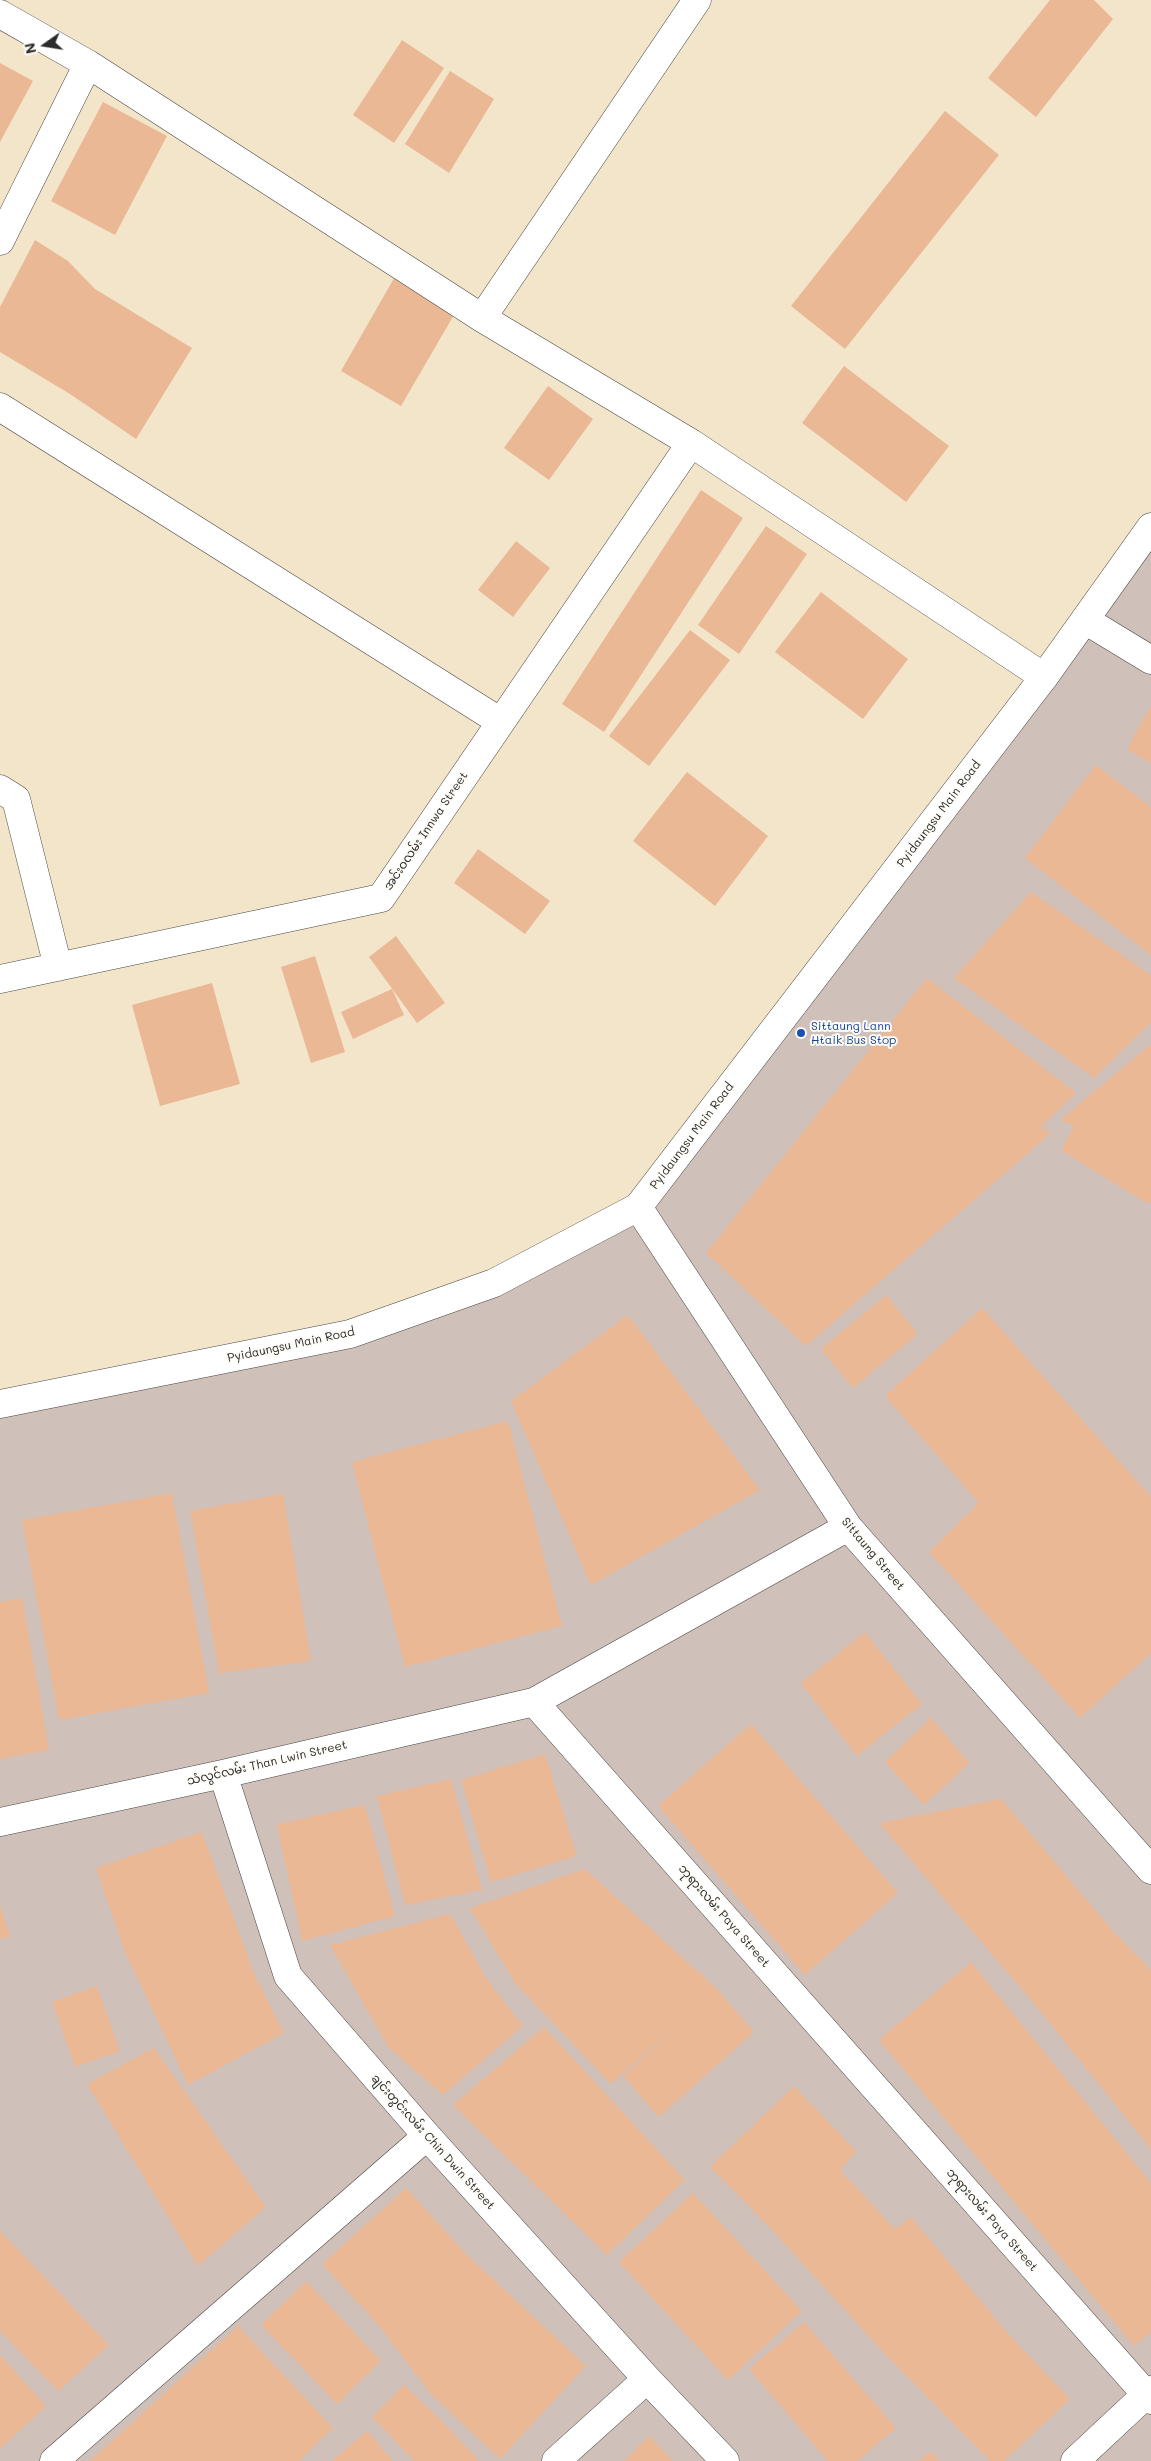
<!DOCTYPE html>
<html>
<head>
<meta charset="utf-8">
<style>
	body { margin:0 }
	#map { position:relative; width:1151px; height:2461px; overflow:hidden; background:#f2e5ca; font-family:Mali,sans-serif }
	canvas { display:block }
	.north { position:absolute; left:20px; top:20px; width:50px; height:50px; -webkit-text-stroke:4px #fdfcf7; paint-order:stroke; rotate:257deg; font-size:14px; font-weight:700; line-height:20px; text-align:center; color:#2b2b2b }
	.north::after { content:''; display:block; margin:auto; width:18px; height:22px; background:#2b2b2b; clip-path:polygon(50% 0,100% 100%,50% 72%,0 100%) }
</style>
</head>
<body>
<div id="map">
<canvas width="1151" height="2461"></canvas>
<div class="north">N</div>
</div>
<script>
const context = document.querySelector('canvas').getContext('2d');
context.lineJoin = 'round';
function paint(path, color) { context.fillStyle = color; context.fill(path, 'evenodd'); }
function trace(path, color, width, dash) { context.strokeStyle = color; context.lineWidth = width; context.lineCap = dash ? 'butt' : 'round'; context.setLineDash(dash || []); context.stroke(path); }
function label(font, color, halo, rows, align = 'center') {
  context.font = font + ' Mali,"Noto Sans Myanmar",sans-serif'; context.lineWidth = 4; context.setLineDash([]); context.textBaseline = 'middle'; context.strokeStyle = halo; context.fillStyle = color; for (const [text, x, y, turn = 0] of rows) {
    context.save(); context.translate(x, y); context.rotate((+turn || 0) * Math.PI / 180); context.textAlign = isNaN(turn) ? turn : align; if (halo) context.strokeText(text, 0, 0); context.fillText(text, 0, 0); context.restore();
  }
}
paint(new Path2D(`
	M 1151,527 L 1151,2461 L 0,2461 L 0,1404 L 350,1334 L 638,1207 Z`), '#cfc0ba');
paint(new Path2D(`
	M 1050,0 L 1094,0 L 1113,19 L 1036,117 L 988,78 Z
	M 402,40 L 444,68 L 394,143 L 353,115 Z
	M 0,63 L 33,81 L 0,142 Z
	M 450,71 L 494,99 L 449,173 L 405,144 Z
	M 103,102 L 167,136 L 115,235 L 51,201 Z
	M 945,111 L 999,155 L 845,349 L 791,306 Z
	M 35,240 L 68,261 L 95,289 L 192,348 L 136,439 L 70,394 L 0,352 L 0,307 Z
	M 397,273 L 458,308 L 401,406 L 341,371 Z
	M 844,366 L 949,446 L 906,502 L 802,423 Z
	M 548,386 L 593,419 L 549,480 L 504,448 Z
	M 701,490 L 743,518 L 604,732 L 562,704 Z
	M 766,526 L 807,554 L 739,654 L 698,625 Z
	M 516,541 L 550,568 L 513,617 L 478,590 Z
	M 821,592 L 908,659 L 863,719 L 775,652 Z
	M 690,630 L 730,660 L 649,766 L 609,736 Z
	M 1151,706 L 1151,763 L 1127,749 Z
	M 1096,765 L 1151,807 L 1151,955 L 1025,858 Z
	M 687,772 L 768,836 L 715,906 L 633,841 Z
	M 478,849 L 550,901 L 525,934 L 454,883 Z
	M 1031,892 L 1151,975 L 1151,1023 L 1094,1078 L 954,978 Z
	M 396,936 L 445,1003 L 417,1023 L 369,957 Z
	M 315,956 L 345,1052 L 311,1063 L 281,967 Z
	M 927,978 L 1076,1093 L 1041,1127 L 1051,1133 L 806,1346 L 706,1253 Z
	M 212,983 L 240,1084 L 160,1106 L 132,1005 Z
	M 392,989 L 404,1015 L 353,1039 L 341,1012 Z
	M 1151,1044 L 1151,1201 L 1148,1204 L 1061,1150 L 1074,1126 L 1060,1120 Z
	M 886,1295 L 918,1334 L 853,1388 L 821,1349 Z
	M 982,1308 L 1151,1497 L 1151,1656 L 1150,1654 L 1080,1718 L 929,1552 L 979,1503 L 885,1396 Z
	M 628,1315 L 760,1490 L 591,1585 L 511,1401 Z
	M 508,1421 L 562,1626 L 405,1667 L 352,1462 Z
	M 172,1493 L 209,1693 L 59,1720 L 22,1520 Z
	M 283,1494 L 311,1661 L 219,1673 L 190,1511 Z
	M 22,1598 L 49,1750 L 0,1759 L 0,1602 Z
	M 865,1632 L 922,1704 L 857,1756 L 801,1683 Z
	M 931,1718 L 969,1763 L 924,1805 L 885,1762 Z
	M 751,1724 L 898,1893 L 805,1975 L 658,1806 Z
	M 545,1754 L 577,1856 L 491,1882 L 461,1780 Z
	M 451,1779 L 482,1890 L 405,1905 L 377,1796 Z
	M 1001,1799 L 1113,1931 L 1151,1970 L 1151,2149 L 1032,2001 L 879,1823 Z
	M 365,1805 L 395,1916 L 302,1941 L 277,1824 Z
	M 202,1832 L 255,1976 L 284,2033 L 188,2085 L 125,1952 L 96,1868 Z
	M 585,1869 L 718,1990 L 754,2032 L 659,2117 L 623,2076 L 682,2022 L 611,2084 L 515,1983 L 470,1908 Z
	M 0,1904 L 10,1937 L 0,1939 Z
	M 450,1914 L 486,1978 L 523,2026 L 443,2095 L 389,2048 L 330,1945 Z
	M 971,1962 L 1151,2183 L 1151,2332 L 1134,2346 L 879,2040 Z
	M 97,1986 L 120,2051 L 75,2067 L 52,2002 Z
	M 544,2027 L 685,2180 L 607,2255 L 453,2105 Z
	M 154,2048 L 266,2207 L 198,2266 L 87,2084 Z
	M 794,2086 L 856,2151 L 840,2170 L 895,2229 L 911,2217 L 1010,2336 L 1070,2399 L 1004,2461 L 990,2461 L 883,2352 L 774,2232 L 710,2167 Z
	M 406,2188 L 463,2251 L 586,2366 L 500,2459 L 431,2394 L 380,2327 L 322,2264 Z
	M 693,2193 L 802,2311 L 728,2380 L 619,2262 Z
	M 0,2231 L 109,2345 L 58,2391 L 0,2331 Z
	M 306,2281 L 381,2361 L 337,2404 L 261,2325 Z
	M 804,2322 L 896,2428 L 858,2461 L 828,2461 L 749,2369 Z
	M 238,2326 L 333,2428 L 299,2461 L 90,2461 Z
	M 0,2355 L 46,2406 L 0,2449 Z
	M 404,2385 L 442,2421 L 479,2461 L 414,2461 L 372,2417 Z
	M 367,2431 L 393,2461 L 332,2461 Z
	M 649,2436 L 673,2461 L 624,2461 Z
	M 931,2451 L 939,2461 L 919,2461 Z`), '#ebb895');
const minor = new Path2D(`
	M 0,14 L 88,64 L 482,318 L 691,443 L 1044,677
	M 0,241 L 88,64
	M 482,318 L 697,0
	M 0,407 L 501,722
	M 1085,620 L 1151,660
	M 0,789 L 16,799 L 58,967
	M 0,979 L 381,898 L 691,443
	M 638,1207 L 848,1527 L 1151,1870
	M 848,1527 L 534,1702 L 1151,2400
	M 223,1774 L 288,1976 L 427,2136 L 647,2379 L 725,2461
	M 0,1822 L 223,1774 L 534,1702
	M 54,2461 L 427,2136
	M 556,2461 L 647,2379
	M 1075,2461 L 1151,2390`);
const major = new Path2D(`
	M 0,1404 L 350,1334 L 494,1283 L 638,1207 L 1044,677 L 1151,527`);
trace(minor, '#494743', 29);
trace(major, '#494743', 29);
trace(minor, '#fff', 28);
trace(major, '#fff', 28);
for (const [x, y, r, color] of [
	[801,1033,5,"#1a4fb4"]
]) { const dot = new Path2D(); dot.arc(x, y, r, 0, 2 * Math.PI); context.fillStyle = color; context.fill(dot); trace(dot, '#fdfcf7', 2); }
label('12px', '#2b2b2b', '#fdfcf7', [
	["Pyidaungsu Main Road",939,814,-53],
	["အင်းဝလမ်း Innwa Street",426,831,-56],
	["Pyidaungsu Main Road",692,1136,-53],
	["Pyidaungsu Main Road",291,1345,-12],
	["Sittaung Street",873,1554,50],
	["သံလွင်လမ်း Than Lwin Street",267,1763,-13],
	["ဘုရားလမ်း Paya Street",724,1916,49],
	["ချင်းတွင်းလမ်း Chin Dwin Street",433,2142,48],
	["ဘုရားလမ်း Paya Street",992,2220,49]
]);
label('12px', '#164399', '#fdfcf7', [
	["Sittaung Lann",811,1026],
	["Htaik Bus Stop",811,1040]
], 'left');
</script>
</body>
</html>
